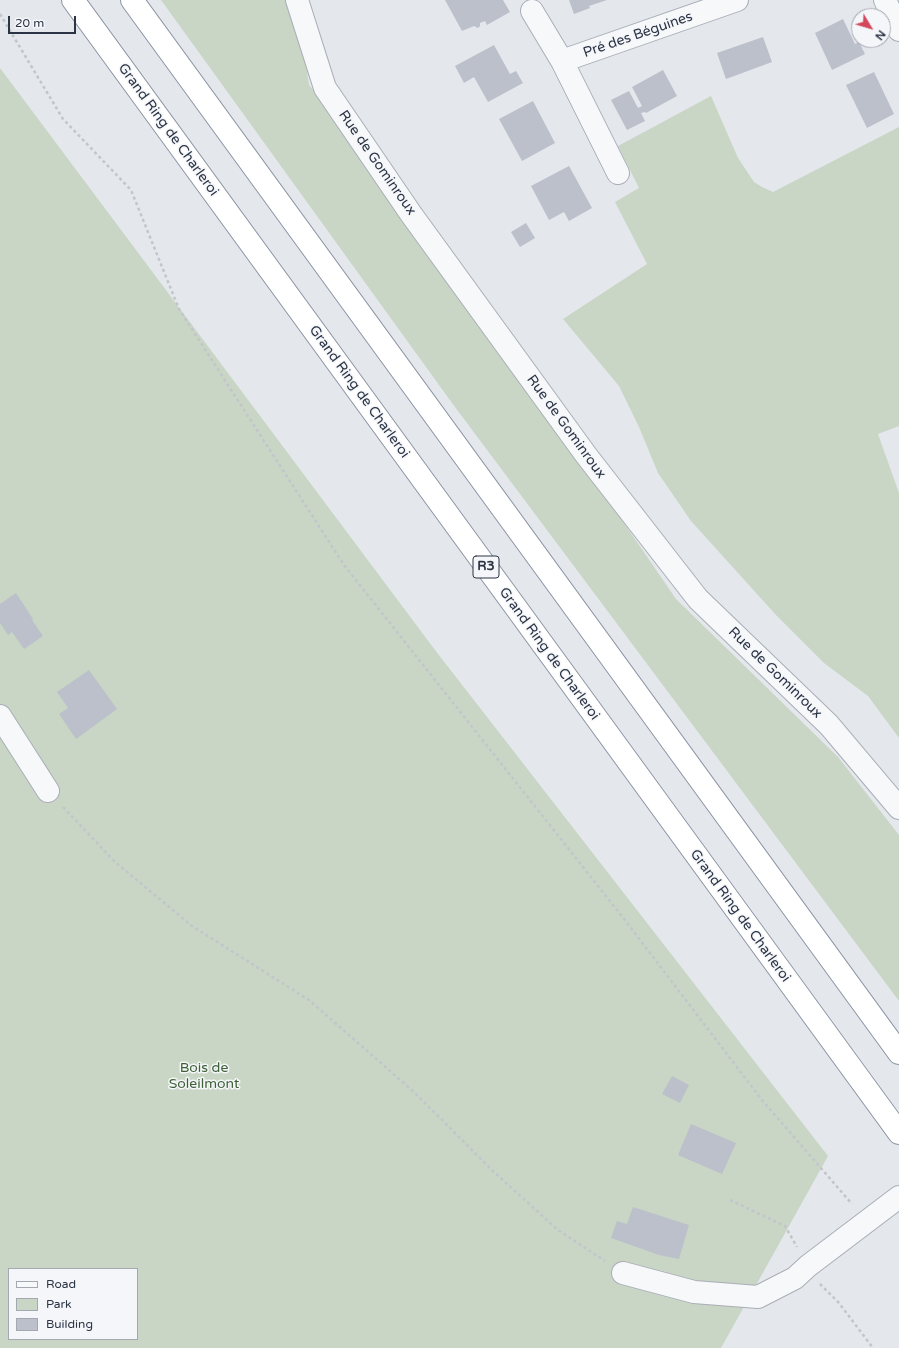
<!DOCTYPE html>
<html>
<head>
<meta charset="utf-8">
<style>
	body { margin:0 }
	#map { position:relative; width:899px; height:1348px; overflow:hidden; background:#e4e7ec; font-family:"Varela Round",sans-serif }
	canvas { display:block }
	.legend { position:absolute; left:8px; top:1268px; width:130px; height:72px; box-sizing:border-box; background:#f4f6f9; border:1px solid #a4a8b1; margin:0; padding:5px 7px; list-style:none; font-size:12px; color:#2b3445 }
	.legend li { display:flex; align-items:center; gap:8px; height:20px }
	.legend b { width:20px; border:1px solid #a4a8b1 }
	.north { position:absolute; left:851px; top:8px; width:40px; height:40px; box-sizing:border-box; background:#f4f6f9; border:1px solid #a4a8b1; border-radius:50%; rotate:128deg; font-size:11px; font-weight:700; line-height:16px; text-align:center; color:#2b3445 }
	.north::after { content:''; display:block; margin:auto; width:14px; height:18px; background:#d1495b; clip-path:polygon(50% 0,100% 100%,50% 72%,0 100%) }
	.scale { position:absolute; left:8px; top:16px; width:68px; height:18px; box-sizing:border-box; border:2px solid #2b3445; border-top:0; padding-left:5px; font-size:12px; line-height:14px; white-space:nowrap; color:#2b3445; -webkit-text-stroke:3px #f4f6f9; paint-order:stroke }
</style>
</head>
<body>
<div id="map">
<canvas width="899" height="1348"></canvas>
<ul class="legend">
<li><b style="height:5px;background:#f7f8fa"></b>Road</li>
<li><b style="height:11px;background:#c9d6c5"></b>Park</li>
<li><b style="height:11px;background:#bbc0ca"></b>Building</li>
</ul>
<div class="north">N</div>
<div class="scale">20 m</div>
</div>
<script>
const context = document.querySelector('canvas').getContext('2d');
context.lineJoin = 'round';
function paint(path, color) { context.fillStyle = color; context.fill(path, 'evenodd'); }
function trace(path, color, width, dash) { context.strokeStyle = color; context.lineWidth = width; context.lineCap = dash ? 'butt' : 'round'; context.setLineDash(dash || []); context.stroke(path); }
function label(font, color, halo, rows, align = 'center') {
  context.font = font + ' "Varela Round",sans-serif'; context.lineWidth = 3; context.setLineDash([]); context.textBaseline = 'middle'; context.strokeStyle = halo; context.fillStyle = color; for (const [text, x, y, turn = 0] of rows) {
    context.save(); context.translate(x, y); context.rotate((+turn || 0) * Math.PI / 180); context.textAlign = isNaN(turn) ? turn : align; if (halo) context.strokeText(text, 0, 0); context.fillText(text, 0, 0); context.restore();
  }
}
paint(new Path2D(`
	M 161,0 L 296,0 L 309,85 L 408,208 L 676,599 L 838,757 L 899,835 L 899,1001 L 452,403 Z
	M 0,68 L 435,650 L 828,1156 L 721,1348 L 0,1348 ZM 9,1269 L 137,1269 L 137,1339 L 9,1339 Z
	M 711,96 L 738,158 L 754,182 L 762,187 L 773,192 L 899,127 L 899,426 L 878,434 L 899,493 L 899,738 L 868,696 L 824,663 L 776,615 L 691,521 L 658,473 L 639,427 L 619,386 L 563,319 L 647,264 L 615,202 L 639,188 L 618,146 Z`), '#c9d6c5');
paint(new Path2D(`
	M 445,0 L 503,0 L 510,12 L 487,25 L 485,21 L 480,23 L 480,26 L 478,28 L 474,26 L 462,31 Z
	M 569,0 L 607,0 L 589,6 L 590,8 L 574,14 Z
	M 843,19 L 855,44 L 859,42 L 865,54 L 832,70 L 815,33 Z
	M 763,37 L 772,62 L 726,79 L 717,53 Z
	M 494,45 L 510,74 L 516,71 L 523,83 L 488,102 L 474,77 L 464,83 L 455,66 Z
	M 663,70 L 677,96 L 646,113 L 645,112 L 641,113 L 645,121 L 627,130 L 611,100 L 629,91 L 638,108 L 642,106 L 632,87 Z
	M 874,72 L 894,114 L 867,128 L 846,85 Z
	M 533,101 L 555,143 L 522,161 L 499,119 Z
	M 569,166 L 592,208 L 569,221 L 564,212 L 549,220 L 531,186 Z
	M 526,223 L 535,238 L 520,247 L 511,232 Z
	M 16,593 L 33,619 L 32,620 L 43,636 L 24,649 L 12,632 L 8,635 L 0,623 L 0,604 Z
	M 89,670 L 117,709 L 76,739 L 59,714 L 68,708 L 57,692 Z
	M 672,1076 L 689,1085 L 680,1103 L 662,1094 Z
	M 691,1124 L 736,1143 L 722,1174 L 678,1155 Z
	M 633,1207 L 689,1225 L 679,1259 L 659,1255 L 611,1238 L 617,1221 L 627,1224 Z`), '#bbc0ca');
const minor = new Path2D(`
	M 297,0 L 325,88 L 411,214 L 586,455 L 698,599 L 829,725 L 899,808
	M 885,0 L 899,30
	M 532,11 L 562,61 L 618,173
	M 562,61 L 737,0
	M 0,716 L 48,791
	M 623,1273 L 694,1292 L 758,1297 L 795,1278 L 808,1266 L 899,1197`);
const motorway = new Path2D(`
	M 73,0 L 899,1133
	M 132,0 L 899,1053`);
trace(minor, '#a9aeb7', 24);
trace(motorway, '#8b94a3', 24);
trace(new Path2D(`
	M 0,14 L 63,119 L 131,190 L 179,309 L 344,565 L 621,915 L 762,1100 L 852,1204
	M 63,807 L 115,862 L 192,926 L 309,1000 L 414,1092 L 494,1172 L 558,1230 L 605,1261
	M 730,1200 L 785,1226 L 797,1247
	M 820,1284 L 839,1303 L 873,1348`), '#c2c5cb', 2.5, [3, 3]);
trace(minor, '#f7f8fa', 22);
trace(motorway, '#fff', 22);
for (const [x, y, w] of [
	[486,567,26]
]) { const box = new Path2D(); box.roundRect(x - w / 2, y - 11, w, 22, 3); context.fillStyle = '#f4f6f9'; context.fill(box); trace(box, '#2b3445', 1); }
label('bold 13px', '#2b3445', null, [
	["R3",486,567]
]);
label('14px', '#2b3445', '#f4f6f9', [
	["Pré des Béguines",638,35,-19],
	["Grand Ring de Charleroi",168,130,54],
	["Rue de Gominroux",377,163,55],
	["Grand Ring de Charleroi",359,392,54],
	["Rue de Gominroux",566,427,54],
	["Grand Ring de Charleroi",549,654,54],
	["Rue de Gominroux",775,673,44],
	["Grand Ring de Charleroi",740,916,54]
]);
label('14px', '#3f6138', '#f4f6f9', [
	["Bois de",204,1068],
	["Soleilmont",204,1084]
]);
</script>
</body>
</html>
